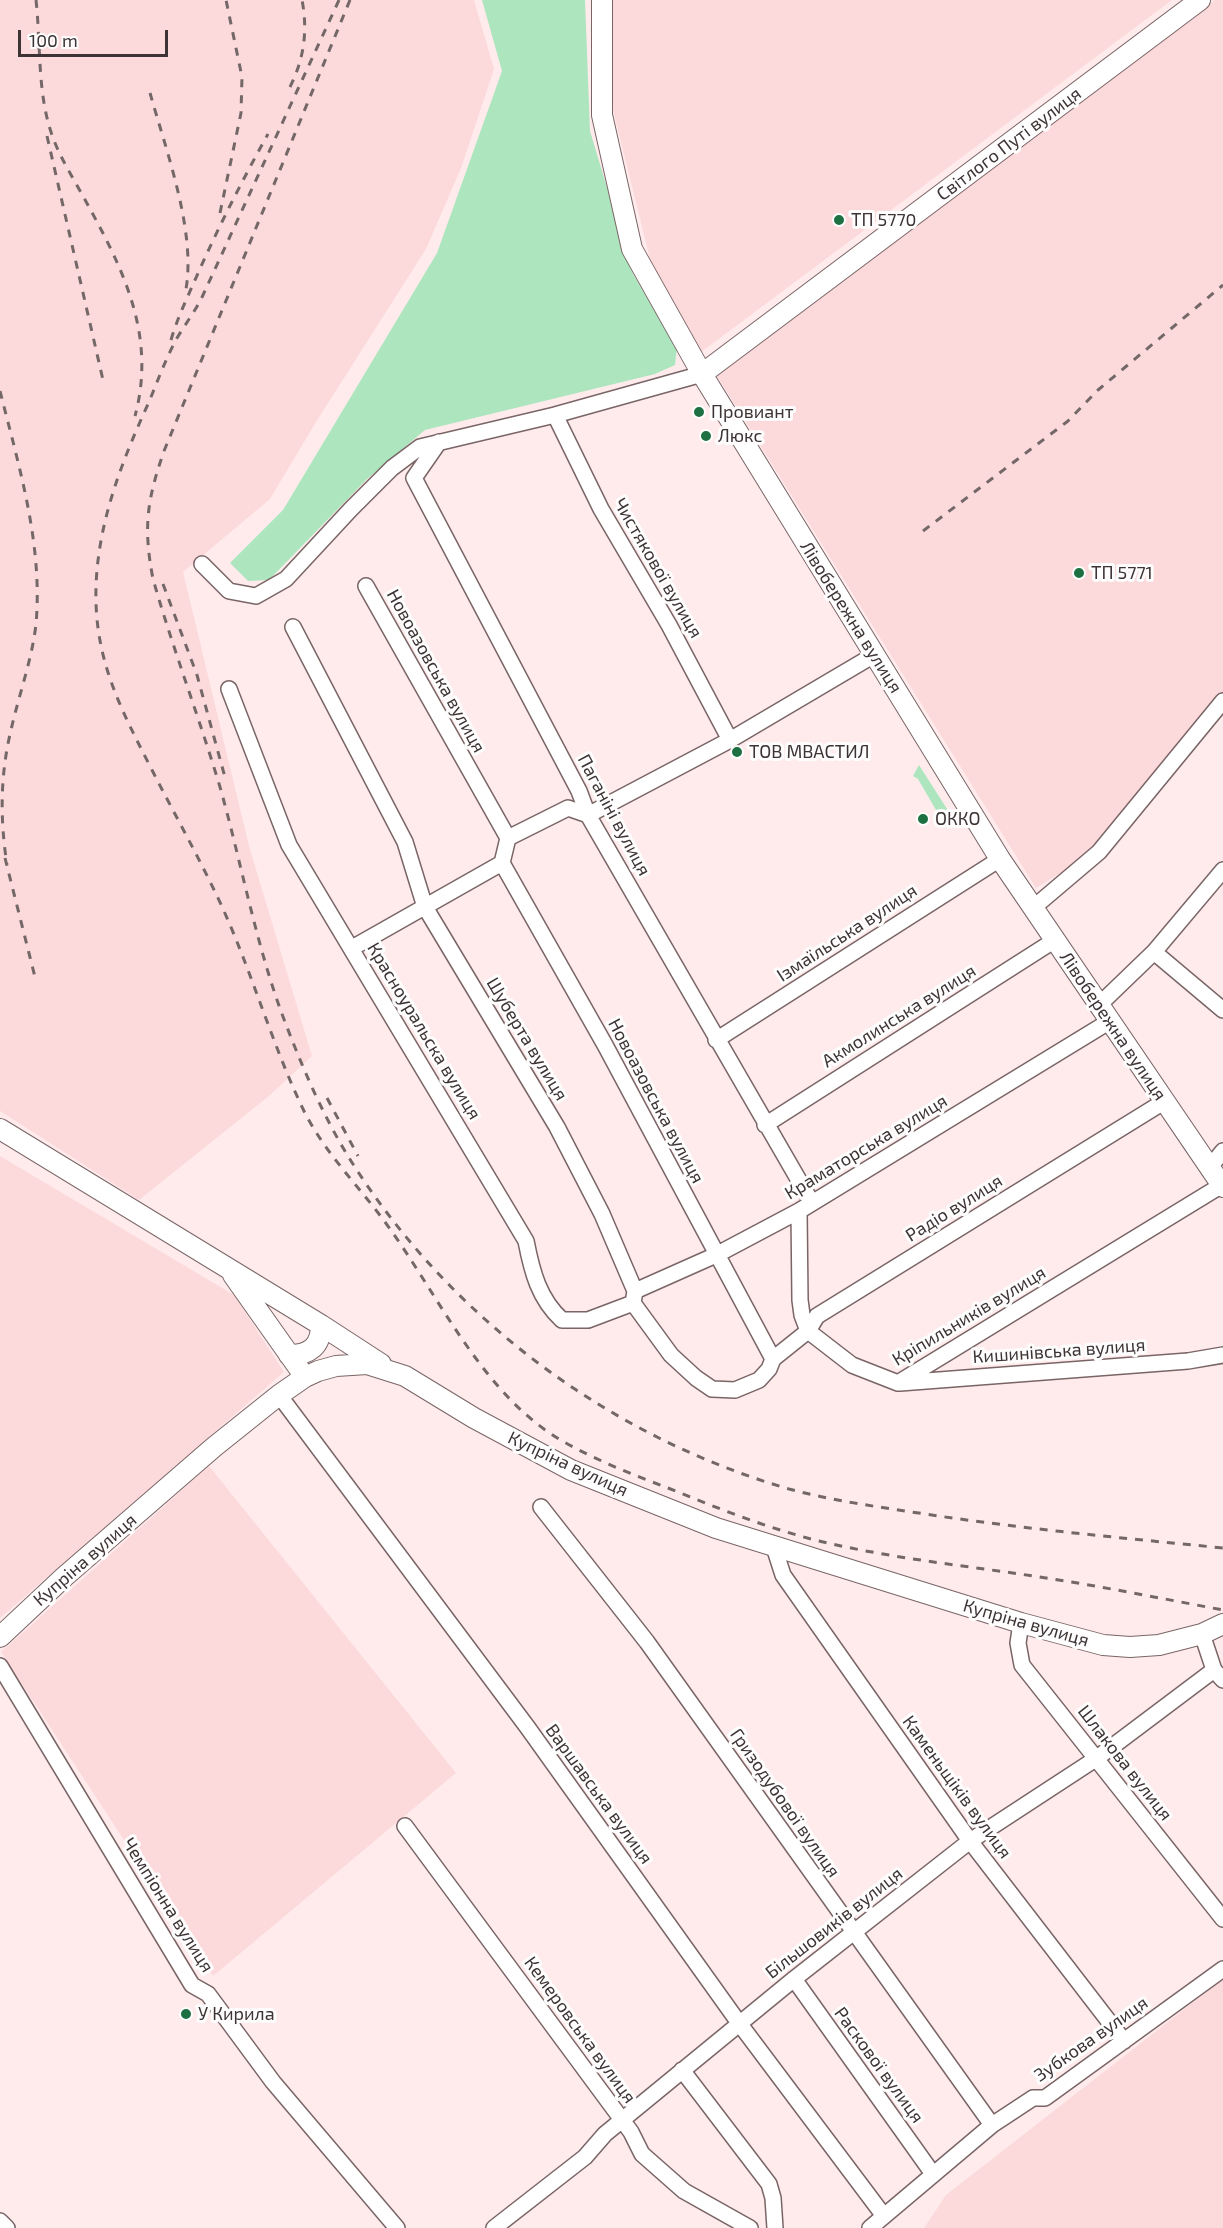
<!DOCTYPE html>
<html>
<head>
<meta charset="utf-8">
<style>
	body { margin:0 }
	#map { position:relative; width:1223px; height:2228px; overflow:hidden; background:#ffebec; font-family:"Exo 2",sans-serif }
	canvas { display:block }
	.scale { position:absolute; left:18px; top:30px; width:150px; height:27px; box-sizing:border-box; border:3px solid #3d3334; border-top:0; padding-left:8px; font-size:18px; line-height:21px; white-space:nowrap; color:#3d3334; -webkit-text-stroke:4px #fdfdfd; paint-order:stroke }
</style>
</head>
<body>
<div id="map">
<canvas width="1223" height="2228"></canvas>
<div class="scale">100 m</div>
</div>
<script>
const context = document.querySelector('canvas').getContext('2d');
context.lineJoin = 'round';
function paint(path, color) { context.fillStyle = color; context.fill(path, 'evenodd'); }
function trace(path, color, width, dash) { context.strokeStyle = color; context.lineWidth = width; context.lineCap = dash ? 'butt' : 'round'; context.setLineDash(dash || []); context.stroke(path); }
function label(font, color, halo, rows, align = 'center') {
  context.font = font + ' "Exo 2",sans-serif'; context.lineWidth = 6; context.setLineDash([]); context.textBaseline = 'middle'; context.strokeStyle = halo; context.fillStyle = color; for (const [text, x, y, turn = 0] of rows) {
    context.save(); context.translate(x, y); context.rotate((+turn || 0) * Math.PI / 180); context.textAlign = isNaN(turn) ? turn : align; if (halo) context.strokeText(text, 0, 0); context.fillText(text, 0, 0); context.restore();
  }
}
paint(new Path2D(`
	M 0,0 L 474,0 L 494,69 L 461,168 L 426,249 L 316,422 L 270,499 L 183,572 L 249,846 L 312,1056 L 269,1096 L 139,1200 L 0,1111 Z
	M 612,0 L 1172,0 L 700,353 L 654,275 L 613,110 Z
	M 1215,0 L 1223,0 L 1223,708 L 1106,845 L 1036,888 L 717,376 Z
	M 0,1156 L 234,1295 L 284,1372 L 0,1618 Z
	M 209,1466 L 456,1773 L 213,1976 L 1,1652 Z
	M 1223,1979 L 1223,2228 L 924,2228 L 946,2195 Z`), '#fcdadc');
paint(new Path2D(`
	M 482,0 L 585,0 L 590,131 L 633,274 L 677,347 L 675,365 L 655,374 L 425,430 L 367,479 L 269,580 L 248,581 L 230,563 L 283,510 L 437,253 L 502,71 Z
	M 919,765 L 949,812 L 936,810 L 918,779 L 913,776 Z`), '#ade6be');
const minor = new Path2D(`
	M 555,415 L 601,509 L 669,625 L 730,740
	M 439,442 L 414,478 L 579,791 L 588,815 L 812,1203
	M 202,564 L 229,591 L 256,596 L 286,579 L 351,509 L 392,468 L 420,447 L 555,415 L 702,374
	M 366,586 L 508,838
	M 293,627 L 405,842 L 425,907 L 557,1127 L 602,1214 L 635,1291 L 633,1303 L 671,1355 L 696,1378 L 712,1389 L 735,1390 L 759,1380 L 769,1369 L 773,1359 L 808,1331 L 817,1316 L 1165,1101
	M 229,689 L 289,845 L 526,1241 C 532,1272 539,1299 562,1320 L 588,1320 L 633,1303
	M 502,863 L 605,1045 L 773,1359
	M 1033,908 L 1099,852 L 1223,701
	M 352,948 L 502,863 L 508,838 L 568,808 L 588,815 L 730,740 L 874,655
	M 1154,952 L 1223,1010
	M 1099,1005 L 1154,952 L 1223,870
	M 716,1040 L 1000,859
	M 765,1125 L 1055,940
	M 1210,1167 L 1223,1151
	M 799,1211 L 800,1300 L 802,1315 L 808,1331 L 852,1365 L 898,1383 L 1222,1185
	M 635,1291 L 716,1255 L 799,1211 L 1110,1021
	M 900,1383 L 1188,1361 L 1223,1355
	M 279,1395 L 528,1728 L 739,2023 L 884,2216
	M 541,1507 L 647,1642 L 992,2125
	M 774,1547 L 783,1575 L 970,1841 L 1124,2041
	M 1021,1623 L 1018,1643 L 1022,1665 L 1223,1919
	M 1202,1634 L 1214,1670 L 1223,1680
	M 0,1666 L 192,1985 L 208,1994 L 273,2082 L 397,2228
	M 405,1826 L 631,2132 L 642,2154 L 684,2191 L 750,2228
	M 794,1979 L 933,2174
	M 682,2070 L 769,2184 L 773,2198 L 775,2228
	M 0,2221 L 7,2228
	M 494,2228 L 585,2157 L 605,2134 L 794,1979 L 970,1841 L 1097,1758 L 1214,1670
	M 870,2228 L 992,2125 L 1033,2098 L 1045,2098 L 1223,1969`);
const major = new Path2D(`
	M 602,0 L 602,115 L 632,249 L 702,374 L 1000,859 L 1223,1187
	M 702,374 L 1200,0
	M 0,1129 L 321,1325 L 381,1364
	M 233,1275 L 305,1377
	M 289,1355 C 310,1355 321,1346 321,1325
	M 0,1637 L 64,1577 L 214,1447 L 279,1395 L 305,1377 L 318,1371 L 336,1366 L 367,1364 L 405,1376 L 474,1418 L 571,1470 L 716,1528 L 1021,1623 L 1103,1645 L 1130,1647 L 1159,1645 L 1202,1634 L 1223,1624`);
trace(minor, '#7a6566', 18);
trace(major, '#7a6566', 22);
trace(minor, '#fff', 15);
trace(major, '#fff', 20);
trace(new Path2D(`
	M 36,0 C 41,45 37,92 52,135 C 59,155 69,171 79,189 C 119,261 158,331 135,416
	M 339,0 L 203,295 C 196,310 186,323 177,338 C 166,358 158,380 149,402 C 120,465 94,532 96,603 C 98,668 124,715 153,772 C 174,813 197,854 217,896 C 250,965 270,1040 303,1109 C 324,1152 357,1184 385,1222 C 438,1294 481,1392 559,1439 C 593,1459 631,1474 668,1488 C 717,1508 767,1528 819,1541 C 894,1559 970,1566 1046,1578 C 1105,1587 1164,1599 1223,1610
	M 350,0 L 164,451 C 147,500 143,527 153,579 C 173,649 199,717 220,787 C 242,865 256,946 285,1022 C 303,1069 324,1118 351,1161 C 451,1319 610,1437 789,1489 C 834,1501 879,1507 925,1514 C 1024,1529 1123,1538 1223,1548
	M 290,87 C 304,59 308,31 302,0
	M 150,93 C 166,150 196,231 186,289
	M 47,136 L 103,380
	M 220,213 L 241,113 L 242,77 L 226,0
	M 171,340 C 178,316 189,294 199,271 C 220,224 243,179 268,134
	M 0,391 C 19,467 43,544 36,624 C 32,660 19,694 11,730 C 0,776 0,819 7,865
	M 923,531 L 1068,421 L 1098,390 L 1223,285
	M 163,584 L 197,675 L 226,781
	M 5,858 L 36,981
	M 327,1098 L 358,1156`), '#746768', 3, [8, 8]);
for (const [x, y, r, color] of [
	[839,220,6,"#1d7042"],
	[699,412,6,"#1d7042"],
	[706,436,6,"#1d7042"],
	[1079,573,6,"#1d7042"],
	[737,752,6,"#1d7042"],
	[923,819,6,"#1d7042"],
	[186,2014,6,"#1d7042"]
]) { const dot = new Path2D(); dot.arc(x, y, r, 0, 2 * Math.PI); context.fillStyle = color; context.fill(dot); trace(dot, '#fdfdfd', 2); }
label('18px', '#3d3334', '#fdfdfd', [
	["Світлого Путі вулиця",1009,144,-37],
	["Чистякової вулиця",658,568,60],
	["Лівобережна вулиця",851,617,58],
	["Новоазовська вулиця",436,671,61],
	["Паганіні вулиця",614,815,62],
	["Ізмаїльська вулиця",847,933,-33],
	["Акмолинська вулиця",899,1016,-32],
	["Лівобережна вулиця",1113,1026,56],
	["Красноуральска вулиця",424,1031,59],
	["Шуберта вулиця",527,1039,59],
	["Новоазовська вулиця",656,1101,62],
	["Краматорська вулиця",866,1147,-31],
	["Радіо вулиця",954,1208,-32],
	["Кріпильників вулиця",969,1316,-31],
	["Кишинівська вулиця",1059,1351,-4],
	["Купріна вулиця",568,1464,25],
	["Купріна вулиця",85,1560,-41],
	["Купріна вулиця",1026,1623,16],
	["Шлакова вулиця",1125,1763,52],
	["Каменьщіків вулиця",957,1787,54],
	["Варшавська вулиця",599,1794,54],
	["Гризодубової вулиця",785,1803,55],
	["Чемпіонна вулиця",168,1905,58],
	["Більшовиків вулиця",834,1923,-38],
	["Кемеровська вулиця",580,2030,54],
	["Зубкова вулиця",1091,2039,-35],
	["Раскової вулиця",879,2065,54]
]);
label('18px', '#3d3334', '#fdfdfd', [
	["ТП 5770",851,220],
	["Провиант",711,412],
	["Люкс",718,436],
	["ТП 5771",1091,573],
	["ТОВ МВАСТИЛ",749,752],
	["ОККО",935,819],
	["У Кирила",198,2014]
], 'left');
</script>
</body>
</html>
